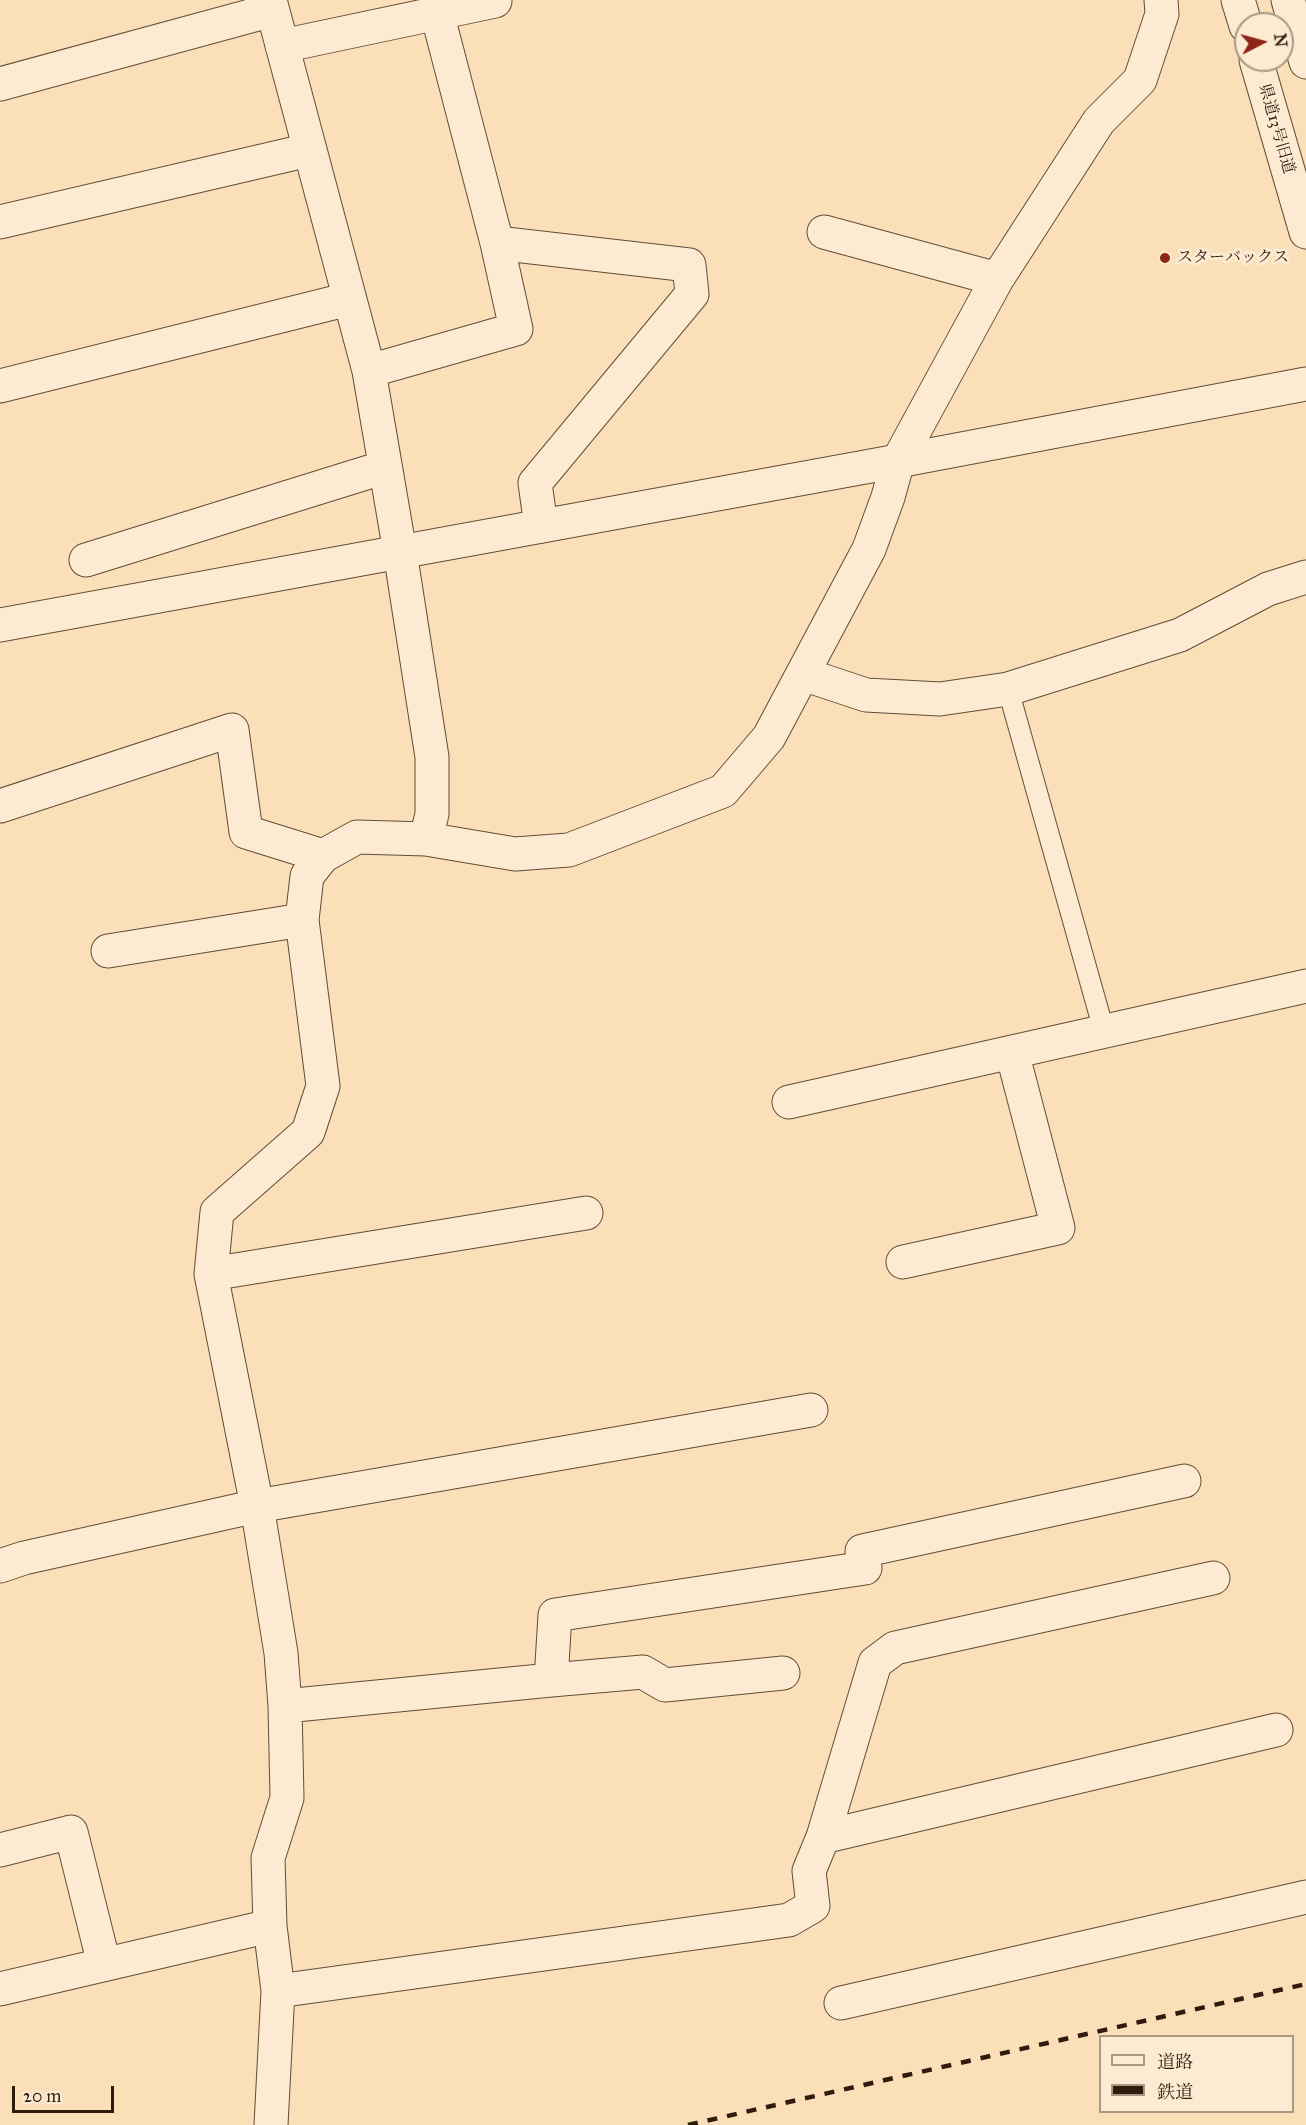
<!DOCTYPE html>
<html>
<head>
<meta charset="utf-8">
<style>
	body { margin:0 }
	#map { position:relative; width:1306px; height:2125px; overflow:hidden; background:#fadfb9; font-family:"IM FELL Great Primer","Noto Serif JP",serif }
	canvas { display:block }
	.legend { position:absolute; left:1099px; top:2035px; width:195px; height:78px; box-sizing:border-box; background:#fcead2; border:2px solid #aa9883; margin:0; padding:8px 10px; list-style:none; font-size:18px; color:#301c0d }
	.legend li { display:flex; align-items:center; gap:12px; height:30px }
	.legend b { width:30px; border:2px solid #aa9883 }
	.north { position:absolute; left:1234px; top:12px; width:60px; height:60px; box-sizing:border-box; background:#fcead2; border:2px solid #aa9883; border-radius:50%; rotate:84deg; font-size:16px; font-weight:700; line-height:24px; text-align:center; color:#301c0d }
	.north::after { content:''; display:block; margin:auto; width:21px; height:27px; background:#8f2418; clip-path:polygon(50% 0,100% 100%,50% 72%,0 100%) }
	.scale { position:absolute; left:12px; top:2086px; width:102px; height:27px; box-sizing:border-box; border:3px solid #301c0d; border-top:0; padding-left:8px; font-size:18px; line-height:21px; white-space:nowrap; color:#301c0d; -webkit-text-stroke:4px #fcead2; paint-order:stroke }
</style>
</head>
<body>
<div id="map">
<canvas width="1306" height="2125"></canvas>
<ul class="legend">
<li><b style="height:8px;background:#fcead2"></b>道路</li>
<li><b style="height:8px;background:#301c0d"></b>鉄道</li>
</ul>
<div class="north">N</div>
<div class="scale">20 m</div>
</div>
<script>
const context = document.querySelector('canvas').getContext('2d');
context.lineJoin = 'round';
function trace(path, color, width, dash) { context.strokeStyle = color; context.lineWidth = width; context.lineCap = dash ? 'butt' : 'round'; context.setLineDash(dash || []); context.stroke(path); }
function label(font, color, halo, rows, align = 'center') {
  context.font = font + ' "IM FELL Great Primer","Noto Serif JP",serif'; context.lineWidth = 6; context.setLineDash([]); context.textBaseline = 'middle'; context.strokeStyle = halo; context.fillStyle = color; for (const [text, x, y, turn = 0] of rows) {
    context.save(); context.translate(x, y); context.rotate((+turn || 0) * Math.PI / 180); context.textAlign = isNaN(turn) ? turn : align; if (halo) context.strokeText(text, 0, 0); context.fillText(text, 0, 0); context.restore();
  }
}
const service = new Path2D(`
	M 1008,689 L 1104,1031`);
const minor = new Path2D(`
	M 270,0 L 369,371 L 400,552 L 432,757 L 432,814 L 426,839
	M 282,46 L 495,1
	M 0,84 L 272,10
	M 0,222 L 309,150
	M 824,232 L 997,279
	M 497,243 L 689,265 L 692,294 L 535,483 L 541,526
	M 369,371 L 516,329 L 497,243 L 437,13
	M 0,386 L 349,299
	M 86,560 L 385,467
	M 803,674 L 866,695 L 940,699 L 1008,689 L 1180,635 L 1268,589 L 1306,577
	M 0,806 L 232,730 L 246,832 L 323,856
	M 108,951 L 302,920
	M 789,1102 L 1306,986
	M 903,1262 L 1058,1228 L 1012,1052
	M 211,1274 L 586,1213
	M 0,1566 L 24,1558 L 257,1506 L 811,1410
	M 551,1680 L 643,1672 L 665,1685 L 783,1673
	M 285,1706 L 551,1680 L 555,1615 L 865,1568 L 862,1551 L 1184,1481
	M 823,1837 L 1276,1730
	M 0,1850 L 71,1832 L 104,1964
	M 0,1989 L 270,1926
	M 278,1991 L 789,1920 L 813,1906 L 809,1871 L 823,1837 L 875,1663 L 895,1648 L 1213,1578
	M 841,2003 L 1306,1897
	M 271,2125 L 278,1991 L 270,1926 L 268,1858 L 287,1798 L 285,1706 L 281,1653 L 257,1506 L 211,1274 L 217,1212 L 308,1132 L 323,1086 L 302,920 L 307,876 L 323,856 L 357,837 L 426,839 L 515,854 L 569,850 L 723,791 L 769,737 L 869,549 L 888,497 L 898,461 L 997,279 L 1099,121 L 1140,80 L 1162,14 L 1161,0`);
const tertiary = new Path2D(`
	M 1238,0 L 1246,26
	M 1288,0 L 1306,62
	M 1256,60 L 1306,232
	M 0,625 L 898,461 L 1306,384`);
trace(service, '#624d38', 22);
trace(minor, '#624d38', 35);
trace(tertiary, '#624d38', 35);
trace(service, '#fcead2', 20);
trace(minor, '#fcead2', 33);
trace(tertiary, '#fcead2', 33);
trace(new Path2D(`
	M 688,2125 L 1306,1984`), '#301c0d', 4.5, [10, 10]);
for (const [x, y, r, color] of [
	[1165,258,6,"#8f2418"]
]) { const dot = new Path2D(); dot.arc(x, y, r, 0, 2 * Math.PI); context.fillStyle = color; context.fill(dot); trace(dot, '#fcead2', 2); }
label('16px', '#301c0d', '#fcead2', [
	["県道13号旧道",1276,129,74]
]);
label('16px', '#301c0d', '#fcead2', [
	["スターバックス",1177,258]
], 'left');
</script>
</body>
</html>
